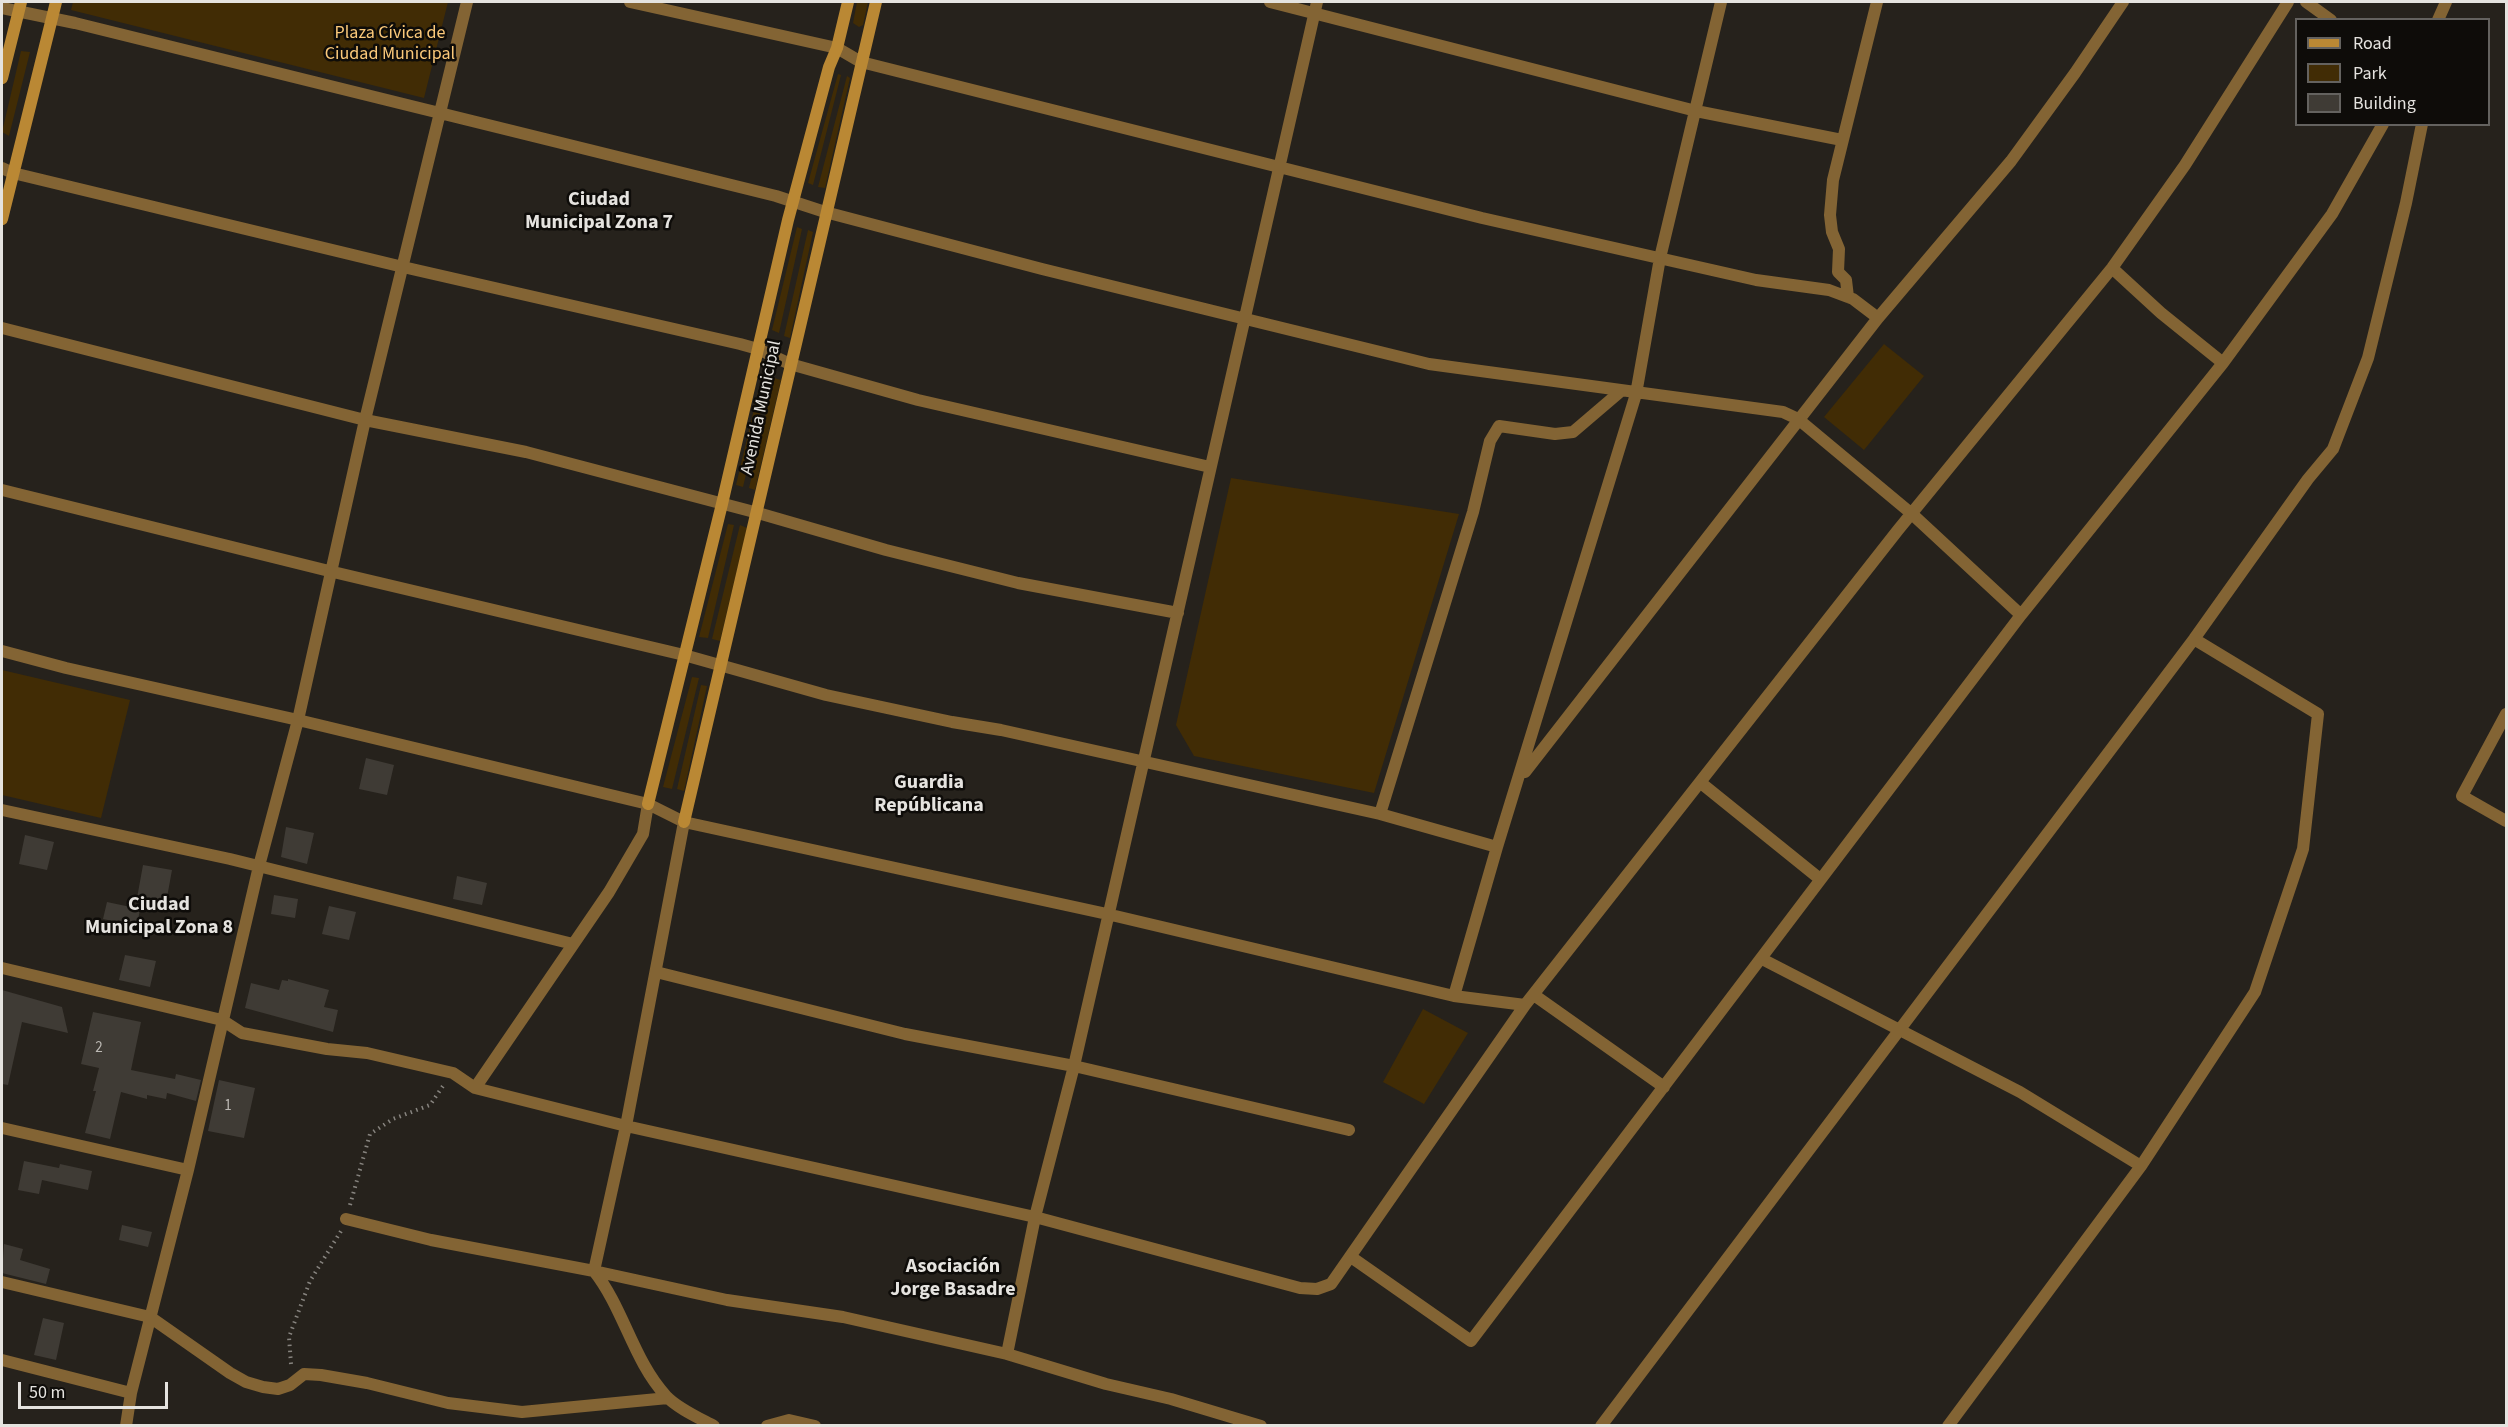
<!DOCTYPE html>
<html>
<head>
<meta charset="utf-8">
<style>
	body { margin:0 }
	#map { position:relative; width:2508px; height:1427px; overflow:hidden; background:#26221c; font-family:"Source Sans 3",sans-serif }
	canvas { display:block }
	.frame { position:absolute; inset:0; border:3px solid #e5e3df; pointer-events:none }
	.legend { position:absolute; left:2295px; top:18px; width:195px; height:108px; box-sizing:border-box; background:#0e0c09; border:2px solid #64625f; margin:0; padding:8px 10px; list-style:none; font-size:18px; color:#e5e3df }
	.legend li { display:flex; align-items:center; gap:12px; height:30px }
	.legend b { width:30px; border:2px solid #64625f }
	.scale { position:absolute; left:18px; top:1382px; width:150px; height:27px; box-sizing:border-box; border:3px solid #e5e3df; border-top:0; padding-left:8px; font-size:18px; line-height:21px; white-space:nowrap; color:#e5e3df; -webkit-text-stroke:4px #0e0c09; paint-order:stroke }
</style>
</head>
<body>
<div id="map">
<canvas width="2508" height="1427"></canvas>
<div class="frame"></div>
<ul class="legend">
<li><b style="height:8px;background:#ba8834"></b>Road</li>
<li><b style="height:16px;background:#412c05"></b>Park</li>
<li><b style="height:16px;background:#3f3b35"></b>Building</li>
</ul>
<div class="scale">50 m</div>
</div>
<script>
const context = document.querySelector('canvas').getContext('2d');
context.lineJoin = 'round';
function paint(path, color) { context.fillStyle = color; context.fill(path, 'evenodd'); }
function trace(path, color, width, dash) { context.strokeStyle = color; context.lineWidth = width; context.lineCap = dash ? 'butt' : 'round'; context.setLineDash(dash || []); context.stroke(path); }
function label(font, color, halo, rows, align = 'center') {
  context.font = font + ' "Source Sans 3",sans-serif'; context.lineWidth = 5; context.setLineDash([]); context.textBaseline = 'middle'; context.strokeStyle = halo; context.fillStyle = color; for (const [text, x, y, turn = 0] of rows) {
    context.save(); context.translate(x, y); context.rotate((+turn || 0) * Math.PI / 180); context.textAlign = isNaN(turn) ? turn : align; if (halo) context.strokeText(text, 0, 0); context.fillText(text, 0, 0); context.restore();
  }
}
paint(new Path2D(`
	M 73,2 L 448,2 L 424,98 L 71,10 Z
	M 857,2 L 868,2 L 863,25 L 859,27 L 853,23 Z
	M 21,51 L 30,52 L 9,136 L 2,132 Z
	M 838,74 L 841,75 L 813,185 L 808,183 Z
	M 847,76 L 850,78 L 825,188 L 818,187 Z
	M 797,227 L 802,229 L 779,333 L 772,330 Z
	M 808,230 L 813,232 L 790,338 L 784,336 Z
	M 1884,344 L 1924,376 L 1864,450 L 1824,417 Z
	M 762,375 L 769,377 L 743,487 L 736,485 Z
	M 774,378 L 781,380 L 755,490 L 749,488 Z
	M 1231,478 L 1459,514 L 1374,793 L 1194,756 L 1176,725 Z
	M 728,524 L 734,525 L 708,638 L 699,637 Z
	M 740,525 L 747,528 L 720,641 L 712,639 Z
	M 2,670 L 130,700 L 101,818 L 2,795 Z
	M 692,677 L 699,678 L 672,789 L 663,787 Z
	M 701,685 L 707,686 L 684,791 L 677,789 Z
	M 1423,1009 L 1468,1033 L 1424,1104 L 1383,1082 Z`), '#412c05');
paint(new Path2D(`
	M 366,758 L 394,765 L 387,795 L 359,789 Z
	M 286,827 L 314,833 L 307,864 L 281,857 Z
	M 25,835 L 54,842 L 47,870 L 19,864 Z
	M 143,865 L 172,870 L 166,903 L 137,898 Z
	M 457,876 L 487,883 L 482,905 L 453,899 Z
	M 274,895 L 298,899 L 295,918 L 271,914 Z
	M 107,902 L 140,909 L 137,926 L 103,919 Z
	M 329,906 L 356,912 L 349,940 L 322,934 Z
	M 125,955 L 156,961 L 150,987 L 119,980 Z
	M 288,979 L 329,990 L 324,1007 L 338,1010 L 333,1032 L 245,1008 L 251,983 L 279,990 L 282,980 L 288,981 Z
	M 2,990 L 62,1007 L 68,1033 L 22,1022 L 8,1085 L 2,1084 Z
	M 93,1012 L 141,1022 L 131,1070 L 175,1079 L 176,1074 L 201,1080 L 196,1101 L 167,1093 L 166,1099 L 147,1095 L 147,1099 L 121,1092 L 110,1139 L 85,1133 L 96,1091 L 93,1091 L 99,1068 L 81,1064 Z
	M 219,1080 L 255,1088 L 244,1138 L 208,1131 Z
	M 24,1161 L 59,1168 L 60,1164 L 92,1171 L 88,1190 L 42,1180 L 39,1194 L 18,1190 Z
	M 122,1225 L 152,1232 L 148,1247 L 119,1240 Z
	M 4,1244 L 23,1249 L 20,1260 L 50,1269 L 46,1284 L 2,1273 Z
	M 43,1318 L 64,1323 L 56,1360 L 34,1355 Z`), '#3f3b35');
trace(new Path2D(`
	M 350,1205 L 370,1134 L 393,1119 L 430,1105 L 443,1086
	M 291,1364 L 289,1337 L 310,1281 L 341,1231`), '#87847f', 4, [1.5, 4.5]);
trace(new Path2D(`
	M 630,2 L 837,48 L 861,62 L 1482,218 L 1756,280 L 1829,290 L 1853,299 L 1878,318
	M 1270,2 L 1696,111 L 1842,140
	M 2306,2 L 2331,20
	M 2,8 L 75,23 L 776,196 L 825,212 L 1042,269 L 1429,364 L 1783,412 L 1798,419 L 1912,514 L 2021,615
	M 2438,20 L 2446,2
	M 2,168 L 13,173 L 403,267 L 740,344 L 758,349 L 790,364 L 918,400 L 1210,467
	M 2112,268 L 2161,313 L 2223,363
	M 1848,297 L 1846,280 L 1838,272 L 1839,249 L 1832,232 L 1830,215 L 1833,180 L 1877,2
	M 2,328 L 365,420 L 526,452 L 758,513 L 886,550 L 1018,583 L 1178,613
	M 2,490 L 329,571 L 684,655 L 826,695 L 952,722 L 1001,730 L 1380,814 L 1497,847
	M 2,651 L 66,668 L 298,720 L 648,804 L 684,822 L 1107,914 L 1454,996 L 1525,1005
	M 2506,714 L 2462,796 L 2506,821
	M 1525,772 L 1878,318 L 2011,161 L 2075,73 L 2123,2
	M 1701,783 L 1820,879
	M 2,810 L 230,859 L 573,944
	M 1380,814 L 1473,512 L 1490,441 L 1499,426 L 1555,434 L 1573,432 L 1621,391
	M 684,822 L 626,1126 L 594,1271 C 624,1309 633,1360 666,1396 C 677,1408 699,1418 714,1426
	M 1762,959 L 2020,1092 L 2141,1166
	M 2,968 L 222,1020 L 242,1033 L 327,1049 L 367,1053 L 453,1073 L 475,1088 L 626,1126 L 1035,1217 L 1300,1288 L 1317,1289 L 1331,1284 L 1525,1005 L 1898,530 L 2112,268 L 2185,165 L 2288,2
	M 656,972 L 905,1034 L 1074,1066 L 1349,1130
	M 1534,995 L 1664,1087
	M 1454,996 L 1497,847 L 1636,394 L 1660,258 L 1721,2
	M 475,1088 L 609,892 L 643,834 L 648,804
	M 2,1128 L 188,1170
	M 346,1219 L 431,1240 L 594,1271 L 727,1300 L 843,1317 L 1007,1354 L 1106,1384 L 1171,1399 L 1261,1426
	M 1351,1257 L 1471,1341 L 2021,615 L 2223,363 L 2332,214 L 2383,124
	M 2,1282 L 150,1317 L 230,1373 L 246,1382 L 263,1387 L 278,1389 L 290,1385 L 304,1374 L 321,1375 L 367,1383 L 448,1403 L 522,1412 L 668,1398
	M 1007,1354 L 1035,1217 L 1074,1066 L 1317,2
	M 2,1360 L 131,1393
	M 126,1426 L 131,1393 L 188,1170 L 259,866 L 298,720 L 365,420 L 467,2
	M 767,1426 L 789,1420 L 815,1426
	M 1601,1426 L 2194,639 L 2308,479 L 2333,449 L 2368,358 L 2406,203 L 2422,124
	M 1948,1426 L 2141,1166 L 2255,992 L 2303,849 L 2318,714 L 2194,639`), '#836434', 12);
trace(new Path2D(`
	M 2,78 L 21,2
	M 2,219 L 56,2
	M 648,804 L 722,504 L 788,220 L 829,67 L 837,48 L 848,2
	M 684,822 C 749,549 810,275 876,2`), '#ba8834', 12);
label('15px', '#bcb9b4', null, [
	["2",99,1049],
	["1",228,1107]
]);
label('18px', '#fbc97a', '#0e0c09', [
	["Plaza Cívica de",390,34],
	["Ciudad Municipal",390,55]
]);
label('18px', '#e5e3df', '#0e0c09', [
	["Avenida Municipal",762,408,-78]
]);
label('bold 20px', '#e5e3df', '#0e0c09', [
	["Ciudad",599,201],
	["Municipal Zona 7",599,224],
	["Guardia",929,784],
	["Repúblicana",929,807],
	["Ciudad",159,906],
	["Municipal Zona 8",159,929],
	["Asociación",953,1268],
	["Jorge Basadre",953,1291]
]);
</script>
</body>
</html>
